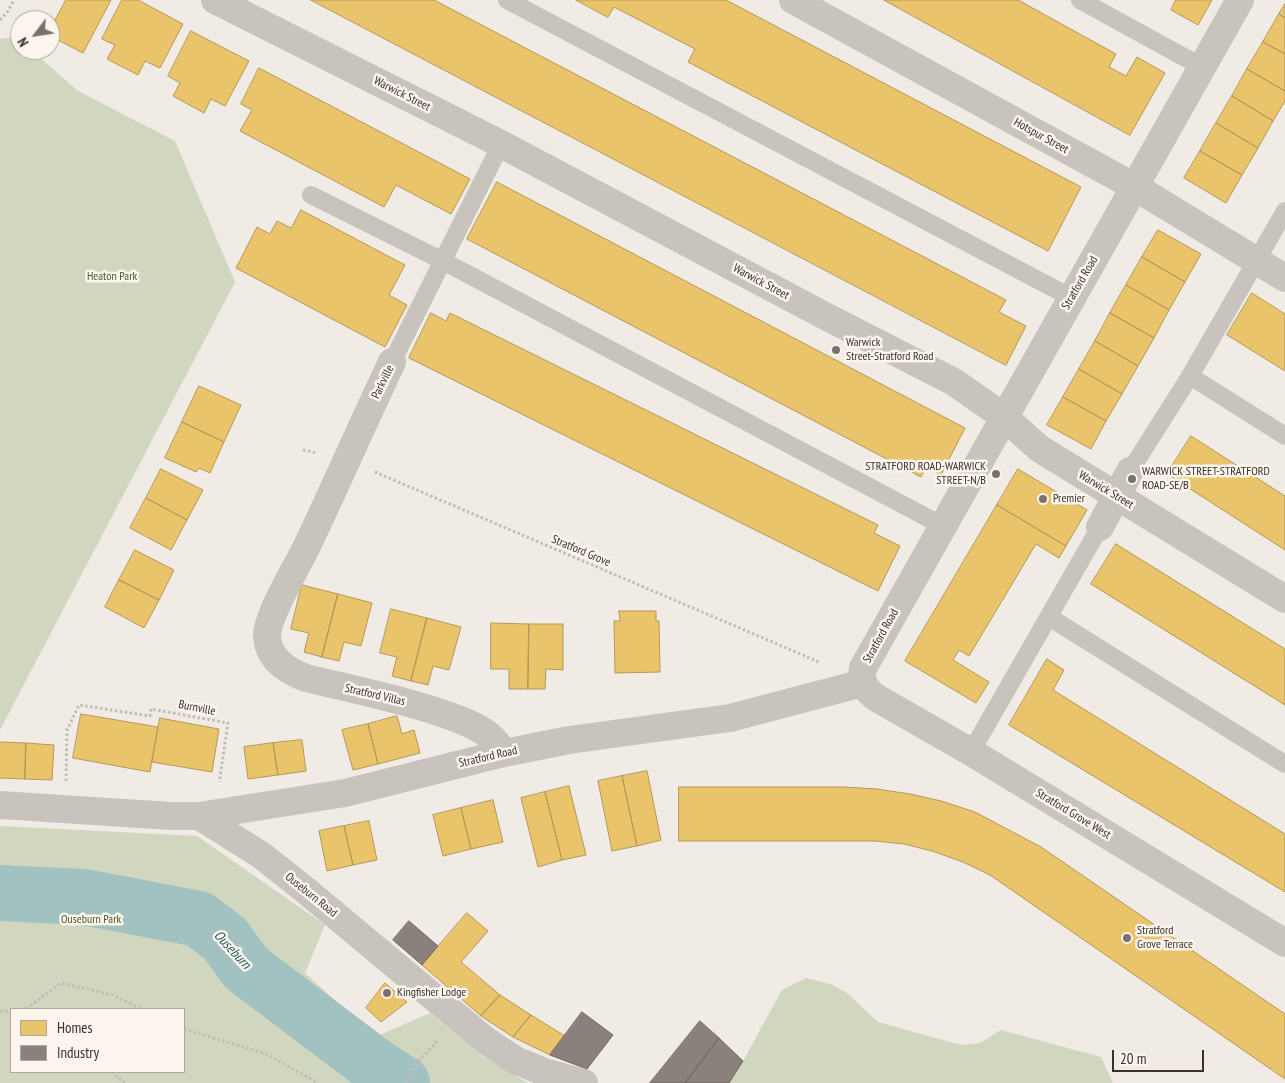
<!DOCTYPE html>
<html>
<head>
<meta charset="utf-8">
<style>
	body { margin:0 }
	#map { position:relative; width:1285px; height:1083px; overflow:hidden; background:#f0ebe5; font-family:"PT Sans Narrow",sans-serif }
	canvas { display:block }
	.legend { position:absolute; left:10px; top:1008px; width:175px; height:65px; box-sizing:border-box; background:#fbf5ee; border:1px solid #aea6a0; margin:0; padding:6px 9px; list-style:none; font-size:15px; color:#3b302b }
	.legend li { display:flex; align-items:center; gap:10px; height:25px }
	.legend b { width:25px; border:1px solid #aea6a0 }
	.north { position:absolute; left:10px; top:10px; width:50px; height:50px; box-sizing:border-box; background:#fbf5ee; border:1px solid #aea6a0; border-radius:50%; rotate:239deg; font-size:14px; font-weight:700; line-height:20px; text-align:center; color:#3b302b }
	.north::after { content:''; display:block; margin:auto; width:18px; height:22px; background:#7a716c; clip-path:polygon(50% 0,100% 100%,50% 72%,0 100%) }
	.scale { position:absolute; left:1112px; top:1050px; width:92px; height:22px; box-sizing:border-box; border:2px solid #3b302b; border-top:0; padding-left:6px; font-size:15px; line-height:18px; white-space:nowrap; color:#3b302b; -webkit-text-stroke:4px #fbf5ee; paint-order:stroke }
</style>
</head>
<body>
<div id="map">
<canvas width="1285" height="1083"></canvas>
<ul class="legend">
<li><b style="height:14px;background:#e9c46a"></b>Homes</li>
<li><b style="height:14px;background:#8a817c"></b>Industry</li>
</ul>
<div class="north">N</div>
<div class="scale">20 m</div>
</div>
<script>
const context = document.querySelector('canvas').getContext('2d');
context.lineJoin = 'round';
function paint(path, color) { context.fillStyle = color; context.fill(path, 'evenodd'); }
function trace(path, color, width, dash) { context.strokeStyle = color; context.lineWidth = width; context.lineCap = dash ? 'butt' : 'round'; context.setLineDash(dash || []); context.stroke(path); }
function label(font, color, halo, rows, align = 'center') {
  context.font = font + ' "PT Sans Narrow",sans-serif'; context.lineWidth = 5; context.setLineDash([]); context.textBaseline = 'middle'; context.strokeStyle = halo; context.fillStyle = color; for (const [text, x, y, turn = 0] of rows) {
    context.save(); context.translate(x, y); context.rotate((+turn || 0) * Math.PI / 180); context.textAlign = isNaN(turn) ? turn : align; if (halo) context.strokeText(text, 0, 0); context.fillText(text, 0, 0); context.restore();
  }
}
paint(new Path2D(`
	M 16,37 L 20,41 L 20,50 L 31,50 L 78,91 L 175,141 L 235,282 L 0,730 L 0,39 Z
	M 0,826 L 197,836 L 325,925 L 305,973 L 375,1037 L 430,1013 L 481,1055 L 528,1083 L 0,1083 ZM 11,1009 L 184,1009 L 184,1072 L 11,1072 Z
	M 806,978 L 833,985 L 847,993 L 878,1022 L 961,1045 L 980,1043 L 1001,1030 L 1101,1057 L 1113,1083 L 729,1083 L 743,1061 L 782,990 Z`), '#d1d6bf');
const homes = new Path2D(`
	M 66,0 L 111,0 L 83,53 L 50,36 L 50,30 Z
	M 122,0 L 138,0 L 183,24 L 160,68 L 145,61 L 138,75 L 107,59 L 115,45 L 102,39 Z
	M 311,0 L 434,0 L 1006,300 L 999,312 L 1026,326 L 1006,365 Z
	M 576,0 L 726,0 L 1081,187 L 1048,251 L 688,62 L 695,49 L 614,7 L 608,17 Z
	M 884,0 L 1018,0 L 1116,54 L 1109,67 L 1126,76 L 1137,57 L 1165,73 L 1130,135 Z
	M 1176,0 L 1212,0 L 1198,25 L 1171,10 Z
	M 1285,4 L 1285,18 L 1279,14 Z
	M 1279,14 L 1285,18 L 1285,54 L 1263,42 Z
	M 191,31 L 249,61 L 225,106 L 211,99 L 204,113 L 173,96 L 180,83 L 168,76 Z
	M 1263,42 L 1285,54 L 1285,91 L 1247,69 Z
	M 259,68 L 470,179 L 451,214 L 396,185 L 384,207 L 240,131 L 252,110 L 241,104 Z
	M 1247,69 L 1285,91 L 1285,101 L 1273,121 L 1232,96 Z
	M 1232,96 L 1273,121 L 1258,148 L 1216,123 Z
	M 1216,123 L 1258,148 L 1242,175 L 1200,151 Z
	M 1200,151 L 1242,175 L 1226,203 L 1184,178 Z
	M 497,182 L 965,428 L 941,475 L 926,467 L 921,477 L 467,239 Z
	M 301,210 L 405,265 L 389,295 L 407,305 L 385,347 L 236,268 L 257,227 L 270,234 L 277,221 L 291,228 Z
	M 1158,230 L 1201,254 L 1185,282 L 1142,257 Z
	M 1142,257 L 1185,282 L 1169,310 L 1126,285 Z
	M 1126,285 L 1169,310 L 1154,338 L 1110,313 Z
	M 1252,293 L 1285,314 L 1285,371 L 1227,335 Z
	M 431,313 L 446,321 L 450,313 L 878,525 L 874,533 L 900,546 L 878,591 L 409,358 Z
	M 1110,313 L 1154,338 L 1138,366 L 1095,341 Z
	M 1095,341 L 1138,366 L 1122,394 L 1079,369 Z
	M 1079,369 L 1122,394 L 1106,421 L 1063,397 Z
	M 199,386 L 241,405 L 224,442 L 182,422 Z
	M 1063,397 L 1106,421 L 1091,449 L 1047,425 Z
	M 182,422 L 224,442 L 210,473 L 199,468 L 196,472 L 165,458 Z
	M 1191,436 L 1285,496 L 1285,550 L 1167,474 Z
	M 161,469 L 203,490 L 187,520 L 146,498 Z
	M 1018,469 L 1087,510 L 1066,546 L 997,505 Z
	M 146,498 L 187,520 L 171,550 L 130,528 Z
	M 997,505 L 1066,546 L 1059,558 L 1036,544 L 969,656 L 959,650 L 953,660 L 989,682 L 976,703 L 905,661 Z
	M 1116,544 L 1285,649 L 1285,705 L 1091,584 Z
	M 135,550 L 174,570 L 159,600 L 119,580 Z
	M 119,580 L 159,600 L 144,628 L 105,607 Z
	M 302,585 L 338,594 L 322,657 L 304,652 L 309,633 L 291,629 Z
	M 338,594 L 372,603 L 361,646 L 344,642 L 339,661 L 322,657 Z
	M 391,609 L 427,618 L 411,681 L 392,676 L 397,657 L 380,653 Z
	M 619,611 L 656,611 L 656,621 L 659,621 L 660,672 L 615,673 L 614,621 L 620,621 Z
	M 427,618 L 461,627 L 449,670 L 433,666 L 428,685 L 411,681 Z
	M 491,623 L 529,624 L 528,689 L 509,689 L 509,669 L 491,669 Z
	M 529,624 L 563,624 L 563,670 L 546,669 L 545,689 L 528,689 Z
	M 1047,659 L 1064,670 L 1053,690 L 1285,834 L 1285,892 L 1009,725 Z
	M 81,714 L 158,727 L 150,772 L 73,758 Z
	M 397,716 L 402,734 L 414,730 L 420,753 L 378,764 L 368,724 Z
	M 160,718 L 219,729 L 212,772 L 152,762 Z
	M 368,724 L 378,764 L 353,770 L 342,730 Z
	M 302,740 L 306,771 L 278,775 L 273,743 Z
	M 0,742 L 26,743 L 25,779 L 0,778 Z
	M 26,743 L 54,745 L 52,780 L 25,779 Z
	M 273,743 L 278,775 L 248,779 L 244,747 Z
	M 647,771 L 661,840 L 637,846 L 622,776 Z
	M 622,776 L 637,846 L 612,851 L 598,781 Z
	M 569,786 L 586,855 L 562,860 L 545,792 Z
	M 679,787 L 844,787 L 877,789 L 910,794 L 941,801 L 975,812 L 1041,847 L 1285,1014 L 1285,1079 L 1016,893 L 990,875 L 963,862 L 932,851 L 904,844 L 875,841 L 679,841 Z
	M 545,792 L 562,860 L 538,867 L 521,798 Z
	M 493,800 L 503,842 L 471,849 L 461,808 Z
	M 461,808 L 471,849 L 443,856 L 433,815 Z
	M 369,821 L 377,860 L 353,865 L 344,826 Z
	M 344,826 L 353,865 L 327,871 L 319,831 Z
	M 467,913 L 488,931 L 461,962 L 500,995 L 481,1016 L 422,965 Z
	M 385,983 L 407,1002 L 381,1022 L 366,1008 Z
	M 500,995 L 531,1015 L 513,1037 L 481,1016 Z
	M 531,1015 L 565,1036 L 550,1055 L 513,1037 Z`);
paint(homes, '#e9c46a');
trace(homes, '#b59857', 1);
const industry = new Path2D(`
	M 409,921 L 438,946 L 422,965 L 393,940 Z
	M 582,1012 L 613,1035 L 587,1069 L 550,1055 Z
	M 700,1021 L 719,1038 L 685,1083 L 650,1083 Z
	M 719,1038 L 743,1061 L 729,1083 L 685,1083 Z`);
paint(industry, '#8a817c');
trace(industry, '#726964', 1);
trace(new Path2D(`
	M 0,893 L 84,897 L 199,919 L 225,939 L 246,968 L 377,1067 L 402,1083`), '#a1c2c1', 56);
trace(new Path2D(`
	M 0,20 L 8,11 L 14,0
	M 303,450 L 317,453
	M 375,472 L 819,662
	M 66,781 L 67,730 L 79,705 L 150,716 L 151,709 L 228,723 L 220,777 L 221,782
	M 26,1009 L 61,983 L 113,995 L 141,1009
	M 0,1011 L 11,1012
	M 184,1029 L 266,1054 L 318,1083
	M 111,1072 L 125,1083
	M 406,1083 L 418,1062 L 439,1039`), '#c2bbb6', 3, [2.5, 2.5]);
trace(new Path2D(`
	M 507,0 L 1072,298
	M 1080,0 L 1202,67
	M 311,195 L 443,261 L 943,526
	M 392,362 L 501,144
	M 1190,376 L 1285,436
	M 1130,471 L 1190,376 L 1285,211
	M 1049,617 L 1285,764
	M 971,752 L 1100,527`), '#c9c3be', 18);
trace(new Path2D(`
	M 215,0 L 501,144 L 827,317 L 954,382 L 1004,417 L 1040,449 L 1285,599
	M 793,0 L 1135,187 L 1285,278
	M 1240,0 L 863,668 C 860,681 865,689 875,697 L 971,752 L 1285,943
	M 392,362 C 363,423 336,485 307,546 C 297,567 267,615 267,636 C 268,659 287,671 306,678 C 351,689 397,698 441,713 C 456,718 473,724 486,733 C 494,739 499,745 504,753
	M 1100,527 L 1130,471
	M 0,805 L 171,816 L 199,816 L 345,793 L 504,753 L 569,740 L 730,718 L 863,683
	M 199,816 L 261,855 L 304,889 L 485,1040 L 515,1060 L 544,1072 L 584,1083`), '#c9c3be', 28);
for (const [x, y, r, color] of [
	[836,350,5,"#7a716c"],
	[996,474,5,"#7a716c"],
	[1132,479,5,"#7a716c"],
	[1043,499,5,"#7a716c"],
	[1127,938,5,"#7a716c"],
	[387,993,5,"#7a716c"]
]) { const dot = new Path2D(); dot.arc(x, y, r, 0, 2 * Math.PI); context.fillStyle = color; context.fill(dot); trace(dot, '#fbf5ee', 2); }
label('12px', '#3b302b', '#fbf5ee', [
	["Warwick Street",402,94,27],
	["Hotspur Street",1041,136,29],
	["Warwick Street",761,282,28],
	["Stratford Road",1080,283,-60],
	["Parkville",383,382,-64],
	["Warwick Street",1106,490,31],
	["Stratford Grove",581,551,23],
	["Stratford Road",881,636,-61],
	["Stratford Villas",375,695,13],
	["Burnville",197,708,11],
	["Stratford Road",488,757,-13],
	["Stratford Grove West",1073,814,31],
	["Ouseburn Road",311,895,39]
]);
label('12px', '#4a5a2e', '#fbf5ee', [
	["Heaton Park",112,277],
	["Ouseburn Park",91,920]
]);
label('12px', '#3b302b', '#fbf5ee', [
	["Warwick",846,343],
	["Street-Stratford Road",846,357],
	["STRATFORD ROAD-WARWICK",986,467,"right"],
	["STREET-N/B",986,481,"right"],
	["WARWICK STREET-STRATFORD",1142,472],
	["ROAD-SE/B",1142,486],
	["Premier",1053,499],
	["Stratford",1137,931],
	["Grove Terrace",1137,945],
	["Kingfisher Lodge",397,993]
], 'left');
label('italic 14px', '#1f5a5e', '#fbf5ee', [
	["Ouseburn",232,950,47]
]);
</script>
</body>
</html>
